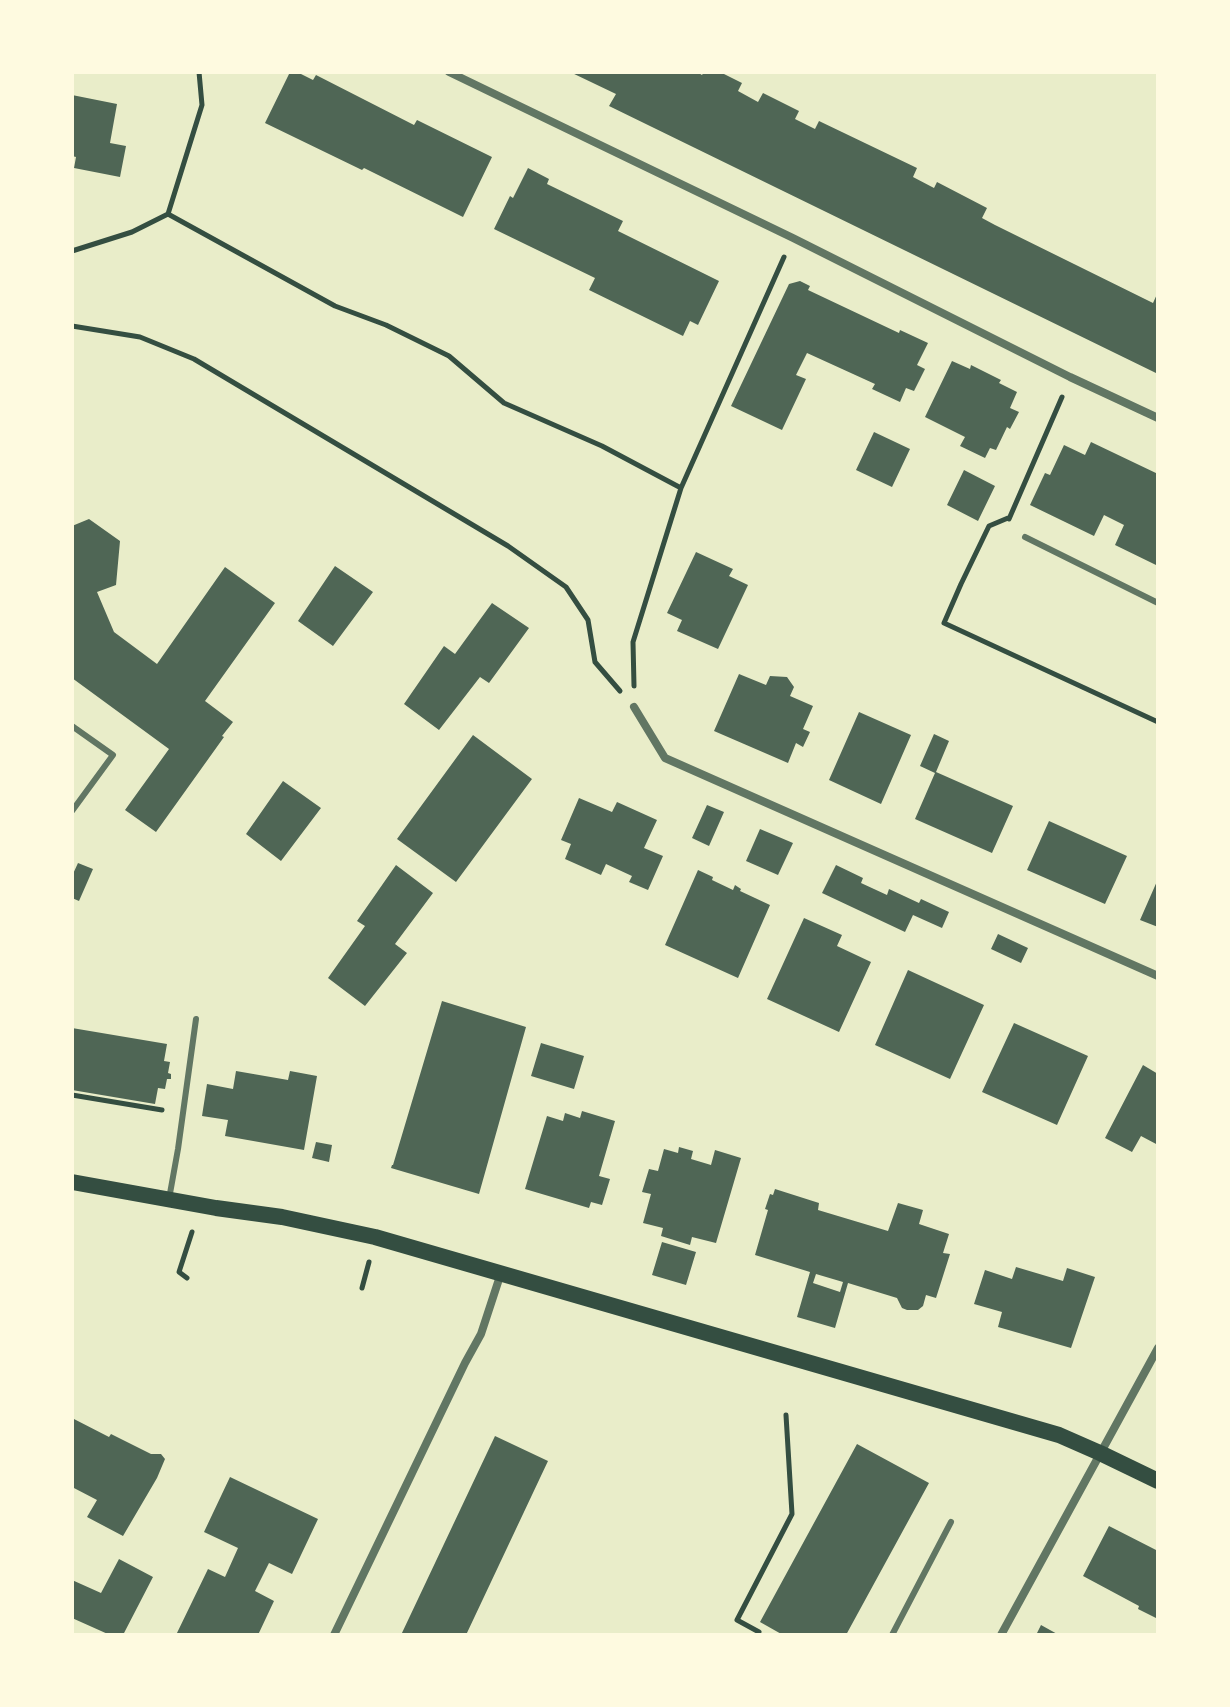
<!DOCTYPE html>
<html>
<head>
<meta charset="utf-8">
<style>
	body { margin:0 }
	#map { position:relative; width:1230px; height:1707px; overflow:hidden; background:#e9edc9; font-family:"IBM Plex Serif",serif }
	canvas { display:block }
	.frame { position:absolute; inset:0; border:74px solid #fefae0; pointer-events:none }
</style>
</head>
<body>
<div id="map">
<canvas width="1230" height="1707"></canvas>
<div class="frame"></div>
</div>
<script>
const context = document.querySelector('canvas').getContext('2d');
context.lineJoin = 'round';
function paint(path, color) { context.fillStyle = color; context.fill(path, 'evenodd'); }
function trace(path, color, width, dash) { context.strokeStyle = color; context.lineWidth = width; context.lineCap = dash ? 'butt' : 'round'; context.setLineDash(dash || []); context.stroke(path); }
paint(new Path2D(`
	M 290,72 L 297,72 L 313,80 L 316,75 L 414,125 L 417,120 L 492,157 L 463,217 L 364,168 L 362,170 L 265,123 Z
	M 570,72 L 697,72 L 702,75 L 704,72 L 720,72 L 742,83 L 738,91 L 758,102 L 763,93 L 799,111 L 795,119 L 815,129 L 819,121 L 917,168 L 913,177 L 934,188 L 937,182 L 987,208 L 982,218 L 995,225 L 1153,303 L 1158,292 L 1158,374 L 609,106 L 616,94 Z
	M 72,95 L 117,104 L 110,143 L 126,146 L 120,177 L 74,168 L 76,157 L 72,156 Z
	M 528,168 L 549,179 L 547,184 L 623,221 L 618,231 L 719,281 L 698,325 L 690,321 L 683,336 L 589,290 L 595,278 L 494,229 L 510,196 L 513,198 Z
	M 800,281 L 810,286 L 808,290 L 899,333 L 900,330 L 928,343 L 917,365 L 925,369 L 914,391 L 906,388 L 900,402 L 872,389 L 875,384 L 807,353 L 796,375 L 806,379 L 782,430 L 731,406 L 789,284 Z
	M 952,361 L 970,369 L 971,365 L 1001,380 L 999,383 L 1017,392 L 1010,408 L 1019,412 L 1010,429 L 1007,427 L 996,450 L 990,448 L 985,458 L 960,446 L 965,437 L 925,417 Z
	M 874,432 L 910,449 L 892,487 L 856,470 Z
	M 1091,442 L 1158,474 L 1158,561 L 1156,565 L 1115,545 L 1124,525 L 1104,515 L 1094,536 L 1030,505 L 1045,473 L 1050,475 L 1064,445 L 1085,455 Z
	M 964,470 L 995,486 L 978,521 L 947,505 Z
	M 89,519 L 120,541 L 116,585 L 97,592 L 114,632 L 157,664 L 225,567 L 275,603 L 205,701 L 233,722 L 222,736 L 224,737 L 156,832 L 125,810 L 169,749 L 72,678 L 72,526 Z
	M 696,552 L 733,569 L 729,576 L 748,585 L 718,649 L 677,631 L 682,620 L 667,613 Z
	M 335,566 L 373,592 L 333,646 L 298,621 Z
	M 492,603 L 529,628 L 489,683 L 480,677 L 439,730 L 404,704 L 444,646 L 455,654 Z
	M 739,674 L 766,685 L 770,676 L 787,677 L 794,687 L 790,696 L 813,706 L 803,729 L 810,732 L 803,747 L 796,743 L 788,763 L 714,731 Z
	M 859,712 L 911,735 L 881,804 L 829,780 Z
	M 934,734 L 949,741 L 936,772 L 1013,806 L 992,853 L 915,819 L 935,773 L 920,766 Z
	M 473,735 L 532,779 L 456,882 L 397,839 Z
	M 283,781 L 321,808 L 281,861 L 246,834 Z
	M 579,798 L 612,812 L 617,802 L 657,820 L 644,848 L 663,856 L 648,890 L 629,882 L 632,876 L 606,864 L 601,875 L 565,859 L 571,844 L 561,840 Z
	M 707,805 L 724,812 L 709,846 L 692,838 Z
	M 1049,821 L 1127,856 L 1105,904 L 1027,870 Z
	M 760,829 L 793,843 L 778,875 L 746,861 Z
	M 78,863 L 93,869 L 79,901 L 72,898 L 72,876 Z
	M 396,865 L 433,893 L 395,944 L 407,953 L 365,1006 L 328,978 L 365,926 L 357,921 Z
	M 836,865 L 863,878 L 861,883 L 887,895 L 889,889 L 919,903 L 921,899 L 949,912 L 942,928 L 913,915 L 905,932 L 822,893 Z
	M 698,870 L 713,877 L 712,880 L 733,890 L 735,885 L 741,889 L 740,891 L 770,905 L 738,978 L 665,945 Z
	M 1158,879 L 1158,927 L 1140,920 Z
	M 804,918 L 842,935 L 837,946 L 871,962 L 839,1032 L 767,999 Z
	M 998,934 L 1028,948 L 1021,963 L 991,949 Z
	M 908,970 L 984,1005 L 950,1079 L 875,1045 Z
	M 442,1001 L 526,1027 L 479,1194 L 391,1168 L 392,1165 L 393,1165 Z
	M 1014,1023 L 1088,1056 L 1057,1125 L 982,1092 Z
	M 72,1028 L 167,1044 L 164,1061 L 170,1062 L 168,1073 L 171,1074 L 171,1079 L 167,1079 L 165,1089 L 158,1088 L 155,1104 L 72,1090 Z
	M 541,1043 L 584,1056 L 574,1089 L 531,1076 Z
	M 1143,1065 L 1158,1074 L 1158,1145 L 1141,1136 L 1132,1152 L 1105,1138 Z
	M 236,1071 L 288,1080 L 290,1071 L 317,1076 L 304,1150 L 225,1136 L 228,1120 L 202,1116 L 207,1084 L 233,1089 Z
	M 582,1111 L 615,1121 L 599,1176 L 610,1179 L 602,1205 L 591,1202 L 589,1208 L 525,1189 L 547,1116 L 563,1121 L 565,1113 L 580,1118 Z
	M 316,1142 L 332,1145 L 329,1162 L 312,1158 Z
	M 679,1147 L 693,1151 L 691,1159 L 711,1165 L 715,1150 L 741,1158 L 716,1243 L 692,1237 L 690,1245 L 661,1236 L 663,1228 L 643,1223 L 651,1194 L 642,1192 L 649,1169 L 658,1171 L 664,1149 L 678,1153 Z
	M 775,1189 L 819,1203 L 818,1210 L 888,1231 L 898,1203 L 923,1210 L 919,1224 L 949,1234 L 943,1253 L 950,1254 L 936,1298 L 926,1295 L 923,1306 L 918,1310 L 907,1310 L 902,1308 L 897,1298 L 848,1283 L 835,1328 L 797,1317 L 810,1272 L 755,1255 L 768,1210 L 765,1209 L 770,1194 L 773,1195 ZM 816,1274 L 843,1282 L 840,1292 L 813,1283 Z
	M 662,1242 L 696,1252 L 686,1285 L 652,1275 Z
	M 1016,1267 L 1063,1281 L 1067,1268 L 1095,1277 L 1071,1348 L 998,1327 L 1002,1312 L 974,1304 L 985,1270 L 1012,1279 Z
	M 72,1418 L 109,1437 L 111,1434 L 151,1454 L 161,1454 L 165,1459 L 157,1478 L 123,1536 L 87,1517 L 97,1500 L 72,1487 Z
	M 495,1436 L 548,1461 L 466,1635 L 401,1635 Z
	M 857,1444 L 929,1483 L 846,1635 L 783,1635 L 760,1622 Z
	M 230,1477 L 318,1519 L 292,1574 L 269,1563 L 255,1591 L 274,1601 L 258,1635 L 176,1635 L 208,1569 L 225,1577 L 238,1548 L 204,1532 Z
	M 1109,1526 L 1158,1551 L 1158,1619 L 1138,1609 L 1139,1606 L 1083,1576 Z
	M 119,1559 L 153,1577 L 123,1635 L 110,1635 L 72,1618 L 72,1580 L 101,1593 Z
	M 1041,1625 L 1059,1635 L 1036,1635 Z`), '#4f6655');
trace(new Path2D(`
	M 199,72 L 202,105 L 168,214 L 335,306 L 386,325 L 449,356 L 504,403 L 602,446 L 681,488
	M 72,251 L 132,232 L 168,214
	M 72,326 L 140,337 L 194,359 L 508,546 L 566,587 L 588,620 L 595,662 L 620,691
	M 1008,518 L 989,526 L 961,584 L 944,623 L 1158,722
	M 1009,519 L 1062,397
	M 634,686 L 633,642 L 681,488 L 784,257
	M 72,1095 L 162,1110
	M 187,1278 L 179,1272 L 192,1232
	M 362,1288 L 369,1262
	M 759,1632 L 737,1620 L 792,1514 L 786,1415`), '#344e41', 5);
trace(new Path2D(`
	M 1025,537 L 1158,603
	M 72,726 L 113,755 L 72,811
	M 169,1199 L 178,1149 L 196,1019
	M 892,1635 L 951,1522`), '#617663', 6);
trace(new Path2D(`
	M 449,72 L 793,238 L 1070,377 L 1158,418
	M 634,707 L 665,758 L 1158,976
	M 334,1635 L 465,1363 L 481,1334 L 501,1273
	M 1001,1635 L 1158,1348`), '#617663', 8);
trace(new Path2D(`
	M 72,1182 L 216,1208 L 282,1217 L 375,1237 L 1059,1435 L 1100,1453 L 1158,1481`), '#344e41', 16);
</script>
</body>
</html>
